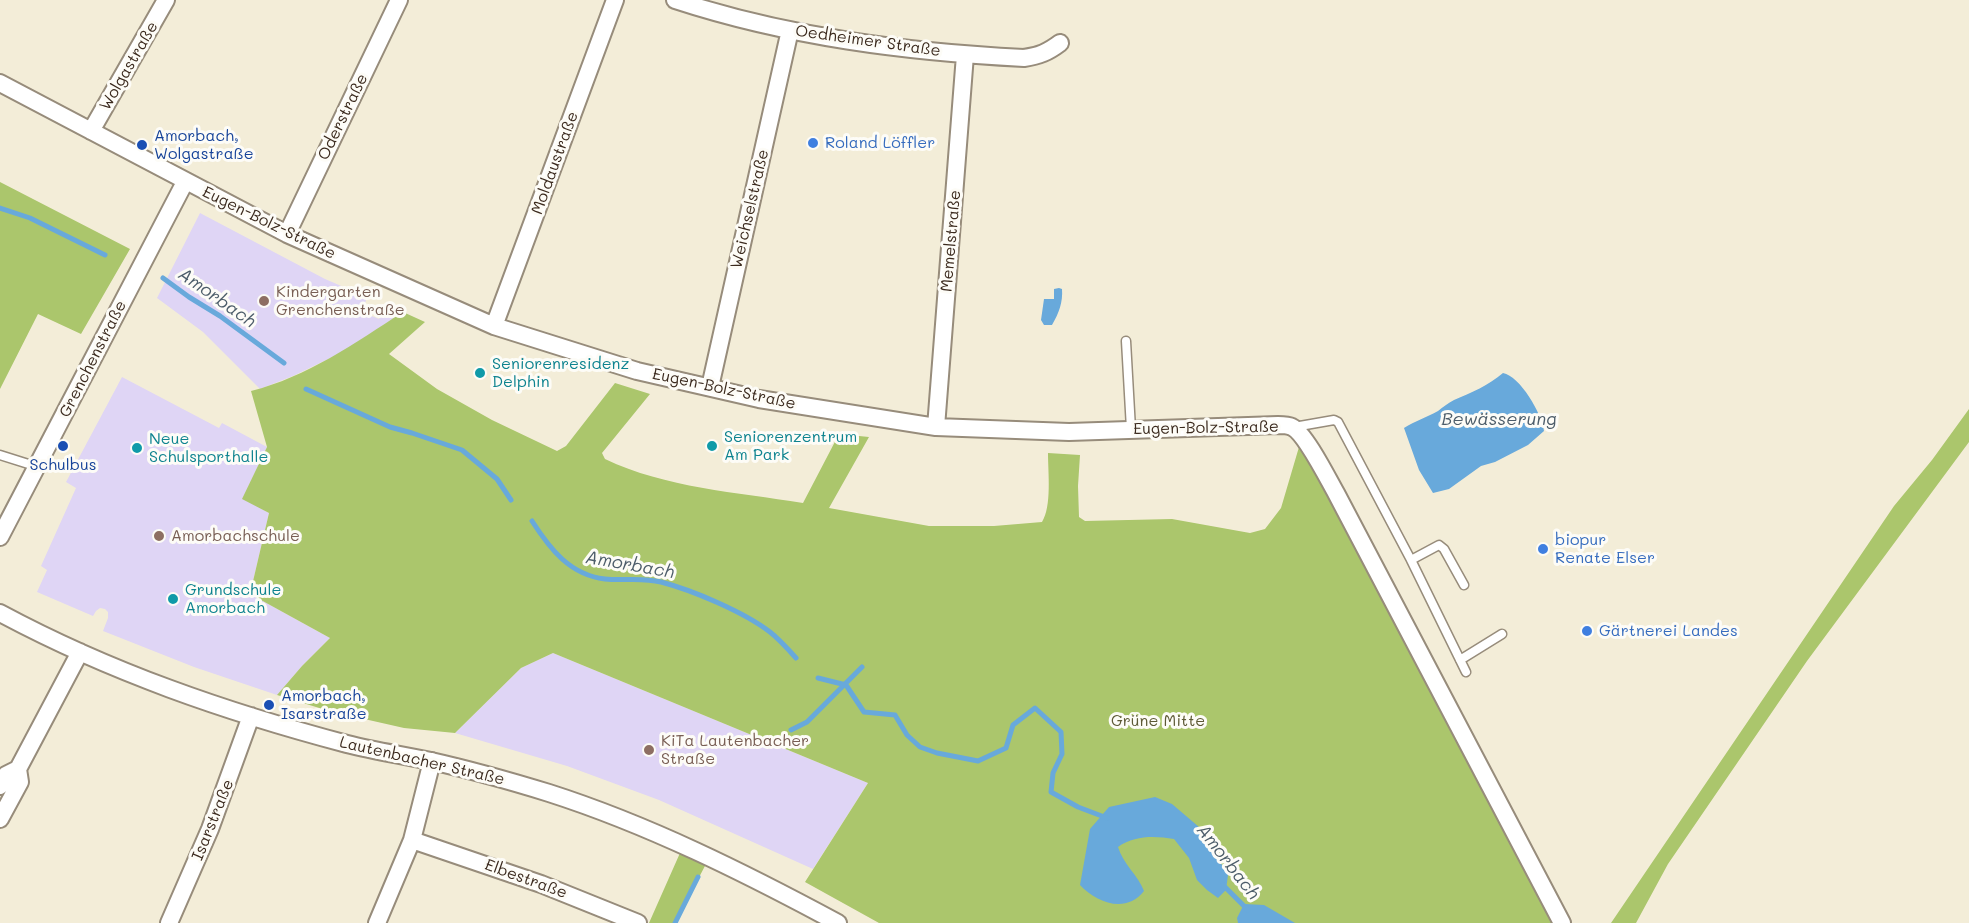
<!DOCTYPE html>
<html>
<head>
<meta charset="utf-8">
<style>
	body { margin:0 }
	canvas { display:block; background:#f3edd8 }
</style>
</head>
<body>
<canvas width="1969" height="923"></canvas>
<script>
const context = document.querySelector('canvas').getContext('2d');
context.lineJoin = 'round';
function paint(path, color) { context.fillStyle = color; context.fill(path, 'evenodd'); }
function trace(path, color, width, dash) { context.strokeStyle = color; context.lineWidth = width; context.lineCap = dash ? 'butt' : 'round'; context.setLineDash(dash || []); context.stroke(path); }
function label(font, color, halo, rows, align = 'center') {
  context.font = font + ' Mali,sans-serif'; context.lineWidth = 6; context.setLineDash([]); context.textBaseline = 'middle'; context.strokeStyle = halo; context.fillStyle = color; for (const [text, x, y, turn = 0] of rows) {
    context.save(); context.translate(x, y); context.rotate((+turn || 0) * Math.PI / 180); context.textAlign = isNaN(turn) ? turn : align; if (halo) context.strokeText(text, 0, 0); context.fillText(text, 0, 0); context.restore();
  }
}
paint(new Path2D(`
	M 200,213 L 325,279 L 367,297 L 362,312 L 379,319 L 386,305 L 403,312 L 343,352 L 293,376 L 260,389 L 203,332 L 157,298 Z
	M 122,377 L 219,428 L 222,423 L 267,447 L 243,498 L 269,513 L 250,594 L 330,638 L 302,666 L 277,695 L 194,667 L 103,631 L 108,618 L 108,612 L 105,609 L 100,608 L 96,611 L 93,616 L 37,592 L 47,570 L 41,566 L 76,488 L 66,482 Z
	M 553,653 L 868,783 L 813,869 L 659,800 L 567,766 L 455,733 L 521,668 Z`), '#dfd5f5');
paint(new Path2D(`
	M 0,182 L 130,249 L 81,334 L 38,314 L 0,389 Z
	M 403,312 L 425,322 L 389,354 L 437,389 L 492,420 L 557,451 L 566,446 L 615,383 L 650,394 L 602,453 L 605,459 C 666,488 736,492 803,503 L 839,434 L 869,437 L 829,508 L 929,526 L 994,526 L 1042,522 C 1052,506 1048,473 1048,453 L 1080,455 L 1078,486 L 1079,517 L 1085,521 L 1172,519 L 1250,533 L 1265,529 L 1281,508 L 1299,447 L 1309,456 L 1557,923 L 879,923 L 805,882 L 868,783 L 553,653 L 521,668 L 455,733 L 404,728 L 329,711 L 277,695 L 302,666 L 330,638 L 250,594 L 269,513 L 242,499 L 267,447 L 251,391 C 307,377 355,343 403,312 Z
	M 1969,409 L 1969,442 L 1807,661 L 1668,864 L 1636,923 L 1611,923 L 1894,506 L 1932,460 Z
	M 680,853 L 706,864 L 675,923 L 649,923 Z`), '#abc66c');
paint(new Path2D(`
	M 1059,288 L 1062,289 C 1063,302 1059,313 1052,325 L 1044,325 L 1041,320 L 1044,299 L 1054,299 L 1054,289 Z
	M 1503,373 C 1520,376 1542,414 1544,431 L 1528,445 L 1495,462 L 1481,466 L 1449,489 L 1433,493 L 1419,470 L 1404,428 C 1415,421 1427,417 1438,411 C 1443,407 1448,403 1454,400 C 1471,393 1489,385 1503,373 Z
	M 1155,797 L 1172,804 L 1199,827 L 1228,875 L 1226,890 L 1218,898 L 1207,890 L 1197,880 L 1189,858 L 1174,839 C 1155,836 1135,835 1118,847 C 1123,864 1138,875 1144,891 C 1126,914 1097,903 1080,885 L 1090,829 L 1109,807 Z
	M 1244,904 L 1264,905 L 1295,923 L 1238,923 L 1237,918 Z`), '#68a9db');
trace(new Path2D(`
	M 0,208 L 30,218 L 105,255
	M 163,278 L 189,297 L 220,316 L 284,363
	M 306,389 L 390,427 L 412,433 L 462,450 L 497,479 L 511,500
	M 532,521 C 550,549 570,575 605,579 C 625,581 641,577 661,582 C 692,590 744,612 770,632 C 779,639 788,649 796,658
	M 818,678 L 846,685 L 864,712 L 895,715 L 907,735 L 920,747 L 937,753 L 978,761 L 1006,748 L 1013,725 L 1035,708 L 1061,732 L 1062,754 L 1053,773 L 1051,792 L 1078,807 L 1107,818
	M 791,730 L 807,722 L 862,667
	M 1223,885 L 1248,910
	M 675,923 L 698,877`), '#68a9db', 5);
const lane = new Path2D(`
	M 1126,341 L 1131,429
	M 1294,427 L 1334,420 L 1338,422 L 1411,560 L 1466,672
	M 0,455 L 38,467
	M 1411,560 L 1439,545 L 1444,549 L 1464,585
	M 1460,660 L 1502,634`);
const street = new Path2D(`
	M 675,0 C 788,37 906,52 1024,58 C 1039,56 1048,52 1060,43
	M 0,83 L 287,234 L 494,326 L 637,371 L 759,399 L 936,427 L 1069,432 L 1278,425 C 1282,425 1288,425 1292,427 C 1305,433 1328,479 1336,493 L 1562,923
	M 91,131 L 166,0
	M 287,234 L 399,0
	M 494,326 L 615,0
	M 710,387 L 790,30
	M 936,427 L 965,55
	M 0,537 L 185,182
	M 0,613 C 110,672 226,712 347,744 C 374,751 403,755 431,761 C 471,770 510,781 549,793 C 649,825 745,873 838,923
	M 0,786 L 6,775 L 18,769 L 80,652
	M 0,819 L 20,782 L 18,769
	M 412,840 L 541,884 L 638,923
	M 169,923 L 210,829 L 251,716
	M 377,923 L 412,840 L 432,761`);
trace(lane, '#978c7b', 11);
trace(street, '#978c7b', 20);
trace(lane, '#fff', 8);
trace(street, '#fff', 16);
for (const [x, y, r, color] of [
	[813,143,6,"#3f7fe0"],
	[142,145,6,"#1a4fb4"],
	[264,301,6,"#8d6e63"],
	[480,373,6,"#0f9aa8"],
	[63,446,6,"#1a4fb4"],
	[712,446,6,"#0f9aa8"],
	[137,448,6,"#0f9aa8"],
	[159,536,6,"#8d6e63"],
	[1543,549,6,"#3f7fe0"],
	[173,599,6,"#0f9aa8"],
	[1587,631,6,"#3f7fe0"],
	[269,705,6,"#1a4fb4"],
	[649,750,6,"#8d6e63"]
]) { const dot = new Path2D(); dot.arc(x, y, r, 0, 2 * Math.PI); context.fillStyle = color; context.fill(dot); trace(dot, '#fdfcf7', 2); }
label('16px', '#3b2a1e', '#fdfcf7', [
	["Oedheimer Straße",868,41,8],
	["Wolgastraße",129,66,-60],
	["Oderstraße",343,117,-64],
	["Moldaustraße",555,163,-70],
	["Weichselstraße",750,209,-77],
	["Eugen-Bolz-Straße",269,223,26],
	["Memelstraße",951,241,-85],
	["Grenchenstraße",93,359,-63],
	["Eugen-Bolz-Straße",724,389,12],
	["Eugen-Bolz-Straße",1206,428,-1],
	["Lautenbacher Straße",422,761,13],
	["Isarstraße",213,820,-68],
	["Elbestraße",526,879,20]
]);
label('16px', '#164399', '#fdfcf7', [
	["Amorbach,",154,136],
	["Wolgastraße",154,154],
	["Schulbus",63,465,"center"],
	["Amorbach,",281,696],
	["Isarstraße",281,714]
], 'left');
label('16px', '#366cbe', '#fdfcf7', [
	["Roland Löffler",825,143],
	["biopur",1555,540],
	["Renate Elser",1555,558],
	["Gärtnerei Landes",1599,631]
], 'left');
label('16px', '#785e54', '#fdfcf7', [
	["Kindergarten",276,292],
	["Grenchenstraße",276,310],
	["Amorbachschule",171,536],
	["KiTa Lautenbacher",661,741],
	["Straße",661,759]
], 'left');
label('16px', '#0d838f', '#fdfcf7', [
	["Seniorenresidenz",492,364],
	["Delphin",492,382],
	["Seniorenzentrum",724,437],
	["Am Park",724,455],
	["Neue",149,439],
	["Schulsporthalle",149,457],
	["Grundschule",185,590],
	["Amorbach",185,608]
], 'left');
label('16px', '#5d5935', '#fdfcf7', [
	["Grüne Mitte",1158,721]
]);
label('italic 18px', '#4d5d6a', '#fdfcf7', [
	["Amorbach",217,298,35],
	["Bewässerung",1499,419],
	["Amorbach",630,565,10],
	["Amorbach",1228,862,52]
]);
</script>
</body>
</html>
